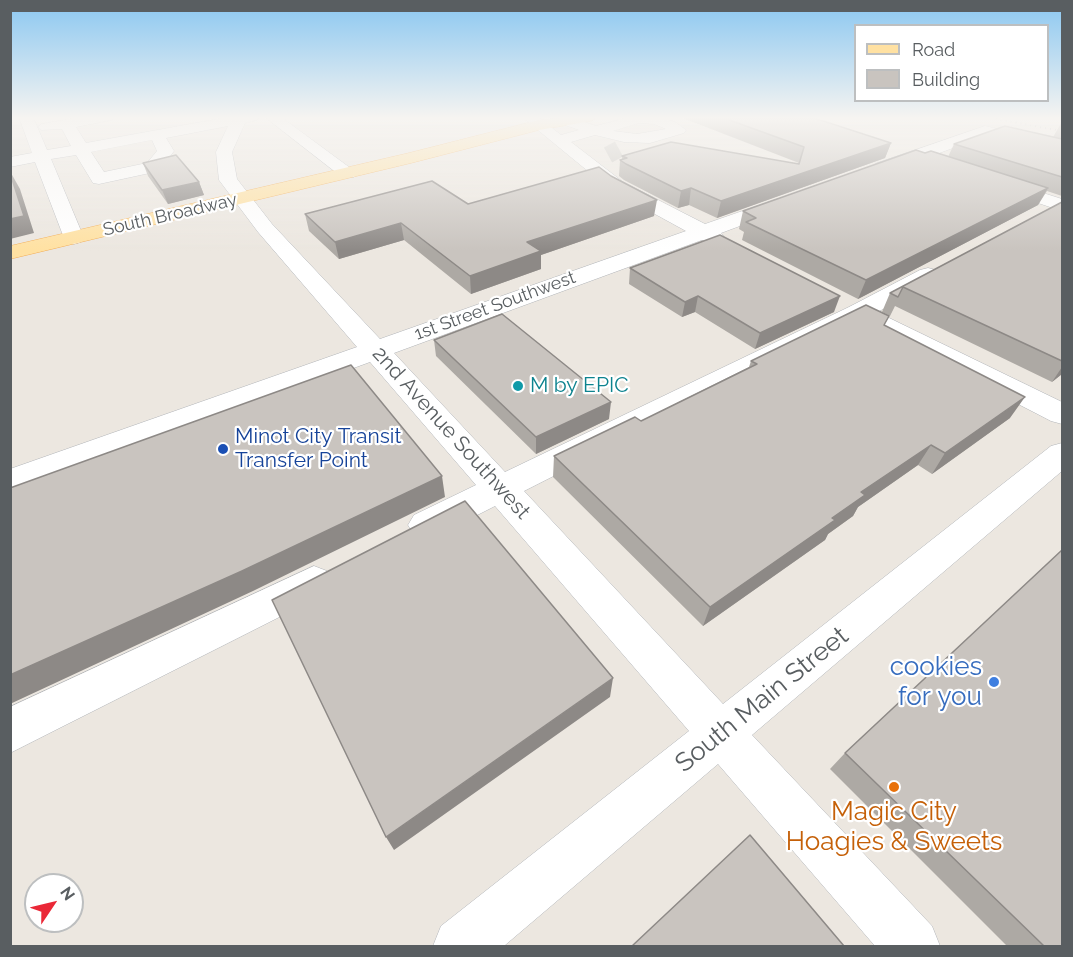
<!DOCTYPE html>
<html>
<head>
<meta charset="utf-8">
<style>
	body { margin:0 }
	#map { position:relative; width:1073px; height:957px; overflow:hidden; background:#ece7e0; font-family:Raleway,sans-serif }
	canvas { display:block }
	.frame { position:absolute; inset:0; border:12px solid #595e61; pointer-events:none }
	.legend { position:absolute; left:854px; top:24px; width:195px; height:78px; box-sizing:border-box; background:#fff; border:2px solid #bdbfc0; margin:0; padding:8px 10px; list-style:none; font-size:18px; color:#595e61 }
	.legend li { display:flex; align-items:center; gap:12px; height:30px }
	.legend b { width:30px; border:2px solid #bdbfc0 }
	.north { position:absolute; left:24px; top:873px; width:60px; height:60px; box-sizing:border-box; background:#fff; border:2px solid #bdbfc0; border-radius:50%; rotate:55deg; font-size:16px; font-weight:700; line-height:24px; text-align:center; color:#595e61 }
	.north::after { content:''; display:block; margin:auto; width:21px; height:27px; background:#ea2837; clip-path:polygon(50% 0,100% 100%,50% 72%,0 100%) }
</style>
</head>
<body>
<div id="map">
<canvas width="1073" height="957"></canvas>
<div class="frame"></div>
<ul class="legend">
<li><b style="height:8px;background:#ffe1a2"></b>Road</li>
<li><b style="height:16px;background:#c9c4bf"></b>Building</li>
</ul>
<div class="north">N</div>
</div>
<script>
const context = document.querySelector('canvas').getContext('2d');
context.lineJoin = 'round';
function trace(path, color, width, dash) { context.strokeStyle = color; context.lineWidth = width; context.lineCap = dash ? 'butt' : 'round'; context.setLineDash(dash || []); context.stroke(path); }
function paint(path, color) { context.fillStyle = color; context.fill(path, 'evenodd'); }
function label(font, color, halo, rows, align = 'center') {
  context.font = font + ' Raleway,sans-serif'; context.lineWidth = 4.5; context.setLineDash([]); context.textBaseline = 'middle'; context.strokeStyle = halo; context.fillStyle = color; for (const [text, x, y, turn = 0] of rows) {
    context.save(); context.translate(x, y); context.rotate((+turn || 0) * Math.PI / 180); context.textAlign = isNaN(turn) ? turn : align; if (halo) context.strokeText(text, 0, 0); context.fillText(text, 0, 0); context.restore();
  }
}
trace(new Path2D(`
	M 608,155 L 619,149`), '#c7c5c0', 17, [17, 8]);
const minor = new Path2D(`
	M 19,117 L 33,117 L 47,150 L 71,146 L 62,129 L 41,130 L 38,127 L 41,124 L 81,117 L 114,117 L 112,120 L 76,127 L 86,143 L 229,117 L 259,117 L 257,120 L 245,123 L 232,152 L 237,179 L 272,224 L 380,339 L 686,231 L 611,190 L 522,117 L 538,117 L 561,135 L 579,130 L 565,125 L 562,122 L 570,117 L 596,126 L 630,117 L 660,117 L 675,122 L 686,130 L 684,133 L 650,143 L 624,142 L 595,135 L 571,142 L 623,182 L 705,224 L 777,199 L 791,199 L 794,203 L 791,207 L 721,233 L 725,238 L 722,242 L 715,244 L 702,240 L 394,353 L 505,472 L 849,307 L 920,270 L 928,268 L 936,270 L 939,275 L 936,280 L 872,315 L 885,316 L 1062,402 L 1062,424 L 1051,421 L 867,326 L 863,321 L 866,318 L 524,491 L 723,704 L 1051,446 L 1062,443 L 1062,471 L 752,735 L 932,926 L 940,946 L 875,946 L 718,764 L 504,946 L 433,946 L 441,926 L 689,731 L 495,506 L 438,535 L 426,539 L 414,535 L 408,525 L 414,515 L 476,485 L 370,362 L 10,494 L 10,469 L 357,347 L 258,232 L 219,180 L 216,152 L 228,126 L 166,138 L 174,151 L 159,171 L 99,184 L 93,183 L 76,155 L 51,159 L 84,238 L 81,242 L 74,244 L 67,242 L 64,238 L 35,162 L 10,167 L 10,157 L 32,153 ZM 639,123 L 654,124 L 666,129 L 637,134 L 613,131 ZM 152,140 L 157,151 L 147,163 L 104,172 L 91,152 Z
	M 265,117 L 281,117 L 357,173 L 354,177 L 342,177 Z
	M 985,126 L 1062,144 L 1062,154 L 986,136 L 887,172 L 875,172 L 872,168 L 875,164 Z
	M 999,179 L 1062,199 L 1062,211 L 993,188 L 990,184 L 993,180 Z
	M 314,566 L 327,571 L 333,582 L 327,593 L 10,753 L 10,707 Z`);
const major = new Path2D(`
	M 573,117 L 598,117 L 591,121 L 539,130 L 411,163 L 10,259 L 10,246 L 409,153 L 539,120 Z`);
trace(minor, '#b1b4b8', 1);
trace(major, '#f2ac53', 1);
paint(minor, '#fff');
paint(major, '#ffe1a2');
trace(new Path2D(`
	M 986,117 L 1062,131`), '#afb0b1', 2, [1, 4]);
paint(new Path2D(`
	M 680,117 L 811,117 L 891,143 L 885,158 L 717,218 L 689,205 L 678,208 L 624,180 L 619,176 L 620,160 L 622,160 L 622,156 L 799,164 L 799,163 Z
	M 1062,122 L 1062,196 L 1047,191 L 1038,205 L 858,299 L 742,240 L 744,232 L 739,229 L 743,211 L 925,153 L 948,157 L 954,144 L 1053,137 L 1060,125 Z
	M 143,163 L 199,182 L 204,195 L 168,204 L 148,176 Z
	M 1062,202 L 1062,374 L 1052,382 L 895,306 L 890,316 L 882,312 L 890,293 Z
	M 468,204 L 654,216 L 541,255 L 541,269 L 471,294 L 404,240 L 339,259 L 309,231 L 305,214 Z
	M 630,268 L 834,312 L 755,349 L 695,312 L 682,317 L 629,284 Z
	M 889,316 L 884,325 L 1010,418 L 932,474 L 918,465 L 858,507 L 853,516 L 828,534 L 825,540 L 703,626 L 553,477 L 554,456 L 641,421 L 749,367 L 751,361 Z
	M 434,340 L 609,419 L 536,454 L 436,356 Z
	M 845,753 L 1062,946 L 1007,946 L 830,769 Z`), '#ada9a4');
paint(new Path2D(`
	M 891,143 L 885,158 L 717,218 L 721,201 Z
	M 11,173 L 20,189 L 34,233 L 10,239 Z
	M 199,182 L 204,195 L 168,204 L 162,190 Z
	M 691,188 L 689,205 L 678,208 L 681,191 Z
	M 1048,188 L 1038,205 L 858,299 L 866,280 Z
	M 657,200 L 654,216 L 541,255 L 541,269 L 471,294 L 470,276 L 527,242 Z
	M 401,223 L 404,240 L 339,259 L 335,242 Z
	M 698,296 L 695,312 L 682,317 L 685,302 Z
	M 840,296 L 834,312 L 755,349 L 760,333 Z
	M 1062,367 L 1062,374 L 1052,382 Z
	M 1025,397 L 1010,418 L 932,474 L 945,453 Z
	M 611,402 L 609,419 L 536,454 L 536,437 Z
	M 931,445 L 918,465 L 858,507 L 853,516 L 828,534 L 825,540 L 703,626 L 710,607 L 832,518 L 861,492 Z
	M 442,476 L 445,497 L 253,591 L 10,704 L 10,675 Z
	M 613,678 L 610,697 L 394,850 L 386,837 Z`), '#8d8986');
const building = new Path2D(`
	M 721,117 L 811,117 L 891,143 L 721,201 L 691,188 L 681,191 L 626,164 L 620,160 L 627,158 L 622,156 L 671,142 L 799,164 L 804,147 Z
	M 1005,126 L 1062,139 L 1062,177 L 954,144 Z
	M 916,150 L 925,153 L 931,151 L 1048,188 L 866,280 L 746,222 L 756,218 L 743,211 Z
	M 176,155 L 199,182 L 162,190 L 143,163 Z
	M 599,167 L 611,176 L 657,200 L 527,242 L 541,251 L 470,276 L 401,223 L 335,242 L 305,214 L 432,181 L 468,204 Z
	M 10,173 L 24,216 L 10,219 Z
	M 1062,202 L 1062,361 L 903,287 L 898,297 L 890,293 Z
	M 720,235 L 840,296 L 760,333 L 698,296 L 685,302 L 630,268 Z
	M 866,305 L 889,316 L 884,325 L 1025,397 L 945,453 L 931,445 L 861,492 L 865,495 L 832,518 L 835,520 L 710,607 L 554,456 L 635,417 L 641,421 L 757,364 L 751,361 Z
	M 502,314 L 611,402 L 536,437 L 434,340 Z
	M 351,365 L 442,476 L 242,571 L 10,675 L 10,488 Z
	M 465,501 L 613,678 L 386,837 L 272,600 Z
	M 1062,550 L 1062,946 L 1044,946 L 845,753 Z
	M 750,835 L 844,946 L 632,946 Z`);
paint(building, '#c9c4bf');
trace(building, '#8d8986', 1.5);
const sky = context.createLinearGradient(0, 0, 0, 251);
sky.addColorStop(0, '#8ac7f1');
sky.addColorStop(0.47, '#f6f4f1');
sky.addColorStop(1, '#f6f4f100');
context.fillStyle = sky;
context.fillRect(0, 0, 1073, 251);
for (const [x, y, r, color] of [
	[518,386,6,"#0f9aa8"],
	[223,449,6,"#1a4fb4"],
	[994,682,6,"#3f7fe0"],
	[894,787,6,"#e8710a"]
]) { const dot = new Path2D(); dot.arc(x, y, r, 0, 2 * Math.PI); context.fillStyle = color; context.fill(dot); trace(dot, '#fff', 2); }
label('18px', '#595e61', '#fff', [
	["South Broadway",170,215,-13],
	["1st Street Southwest",495,306,-20]
]);
label('21px', '#0d838f', '#fff', [
	["M by EPIC",530,386]
], 'left');
label('21px', '#595e61', '#fff', [
	["2nd Avenue Southwest",451,433,48]
]);
label('21px', '#164399', '#fff', [
	["Minot City Transit",235,437],
	["Transfer Point",235,461]
], 'left');
label('26px', '#366cbe', '#fff', [
	["cookies",982,667],
	["for you",982,697]
], 'right');
label('26px', '#595e61', '#fff', [
	["South Main Street",762,700,-39]
]);
label('26px', '#c56008', '#fff', [
	["Magic City",894,812],
	["Hoagies & Sweets",894,842]
]);
</script>
</body>
</html>
